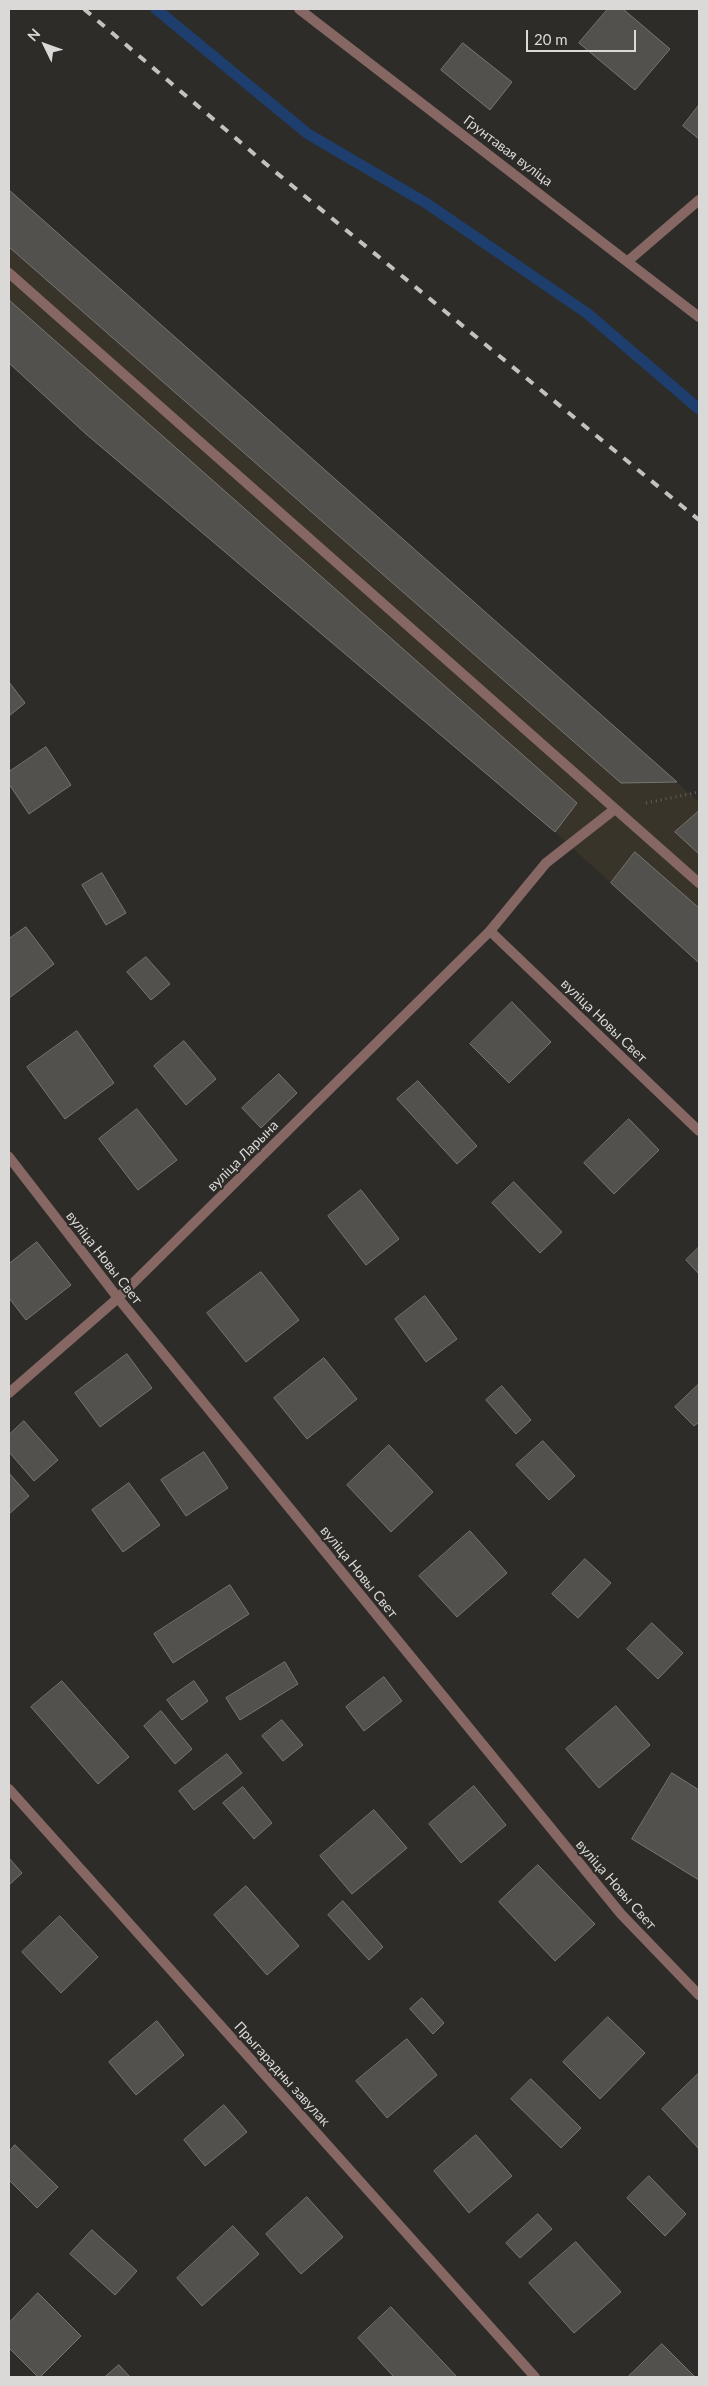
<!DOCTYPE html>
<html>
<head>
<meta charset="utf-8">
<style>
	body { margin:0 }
	#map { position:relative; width:708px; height:2386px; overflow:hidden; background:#2e2c28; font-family:Lato,sans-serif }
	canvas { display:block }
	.frame { position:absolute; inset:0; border:10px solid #dad9d7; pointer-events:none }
	.north { position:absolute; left:20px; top:20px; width:50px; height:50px; -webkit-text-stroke:4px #2e2c28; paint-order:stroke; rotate:312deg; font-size:14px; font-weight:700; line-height:20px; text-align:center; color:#dad9d7 }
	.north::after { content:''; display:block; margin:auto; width:18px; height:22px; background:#dad9d7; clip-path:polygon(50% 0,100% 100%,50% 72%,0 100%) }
	.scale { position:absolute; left:526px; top:30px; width:110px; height:22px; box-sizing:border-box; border:2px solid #dad9d7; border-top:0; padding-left:6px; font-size:15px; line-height:18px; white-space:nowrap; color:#dad9d7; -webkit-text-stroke:4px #2e2c28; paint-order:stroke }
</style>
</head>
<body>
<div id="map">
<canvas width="708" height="2386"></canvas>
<div class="frame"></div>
<div class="north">N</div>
<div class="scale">20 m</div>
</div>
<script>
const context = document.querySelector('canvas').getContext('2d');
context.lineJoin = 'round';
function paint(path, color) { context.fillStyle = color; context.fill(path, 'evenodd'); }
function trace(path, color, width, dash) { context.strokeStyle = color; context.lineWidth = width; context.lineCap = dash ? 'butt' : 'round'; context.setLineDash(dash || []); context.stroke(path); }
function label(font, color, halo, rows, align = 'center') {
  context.font = font + ' Lato,sans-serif'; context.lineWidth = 4.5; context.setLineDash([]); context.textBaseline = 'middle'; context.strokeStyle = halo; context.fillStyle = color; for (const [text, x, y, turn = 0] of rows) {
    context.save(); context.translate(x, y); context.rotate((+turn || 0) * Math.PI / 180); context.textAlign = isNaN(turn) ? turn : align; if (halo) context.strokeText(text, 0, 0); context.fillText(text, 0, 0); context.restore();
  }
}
paint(new Path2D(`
	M 9,190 L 699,802 L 699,963 L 555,832 L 86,434 L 9,363 Z`), '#39342a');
trace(new Path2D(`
	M 156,9 L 308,134 L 426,203 L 588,314 L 699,409`), '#1e3e6d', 11);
const building = new Path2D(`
	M 608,9 L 623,9 L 670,49 L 635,90 L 579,43 Z
	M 463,43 L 512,82 L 490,110 L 441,70 Z
	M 699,105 L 699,139 L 683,126 Z
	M 9,190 L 677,782 L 621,783 L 9,247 Z
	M 9,300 L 577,803 L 555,832 L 86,434 L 9,363 Z
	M 9,682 L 25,703 L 9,716 Z
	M 46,747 L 71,785 L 29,814 L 9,784 L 9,772 Z
	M 699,811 L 699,854 L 675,832 Z
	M 635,852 L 699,908 L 699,963 L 611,883 Z
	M 102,873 L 126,913 L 106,925 L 82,885 Z
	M 26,927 L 54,964 L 9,998 L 9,939 Z
	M 146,957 L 170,984 L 151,1000 L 127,972 Z
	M 512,1002 L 551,1042 L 509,1083 L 470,1044 Z
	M 77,1031 L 114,1083 L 65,1119 L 27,1067 Z
	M 184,1041 L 216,1079 L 186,1105 L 154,1066 Z
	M 279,1074 L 297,1093 L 261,1128 L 242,1108 Z
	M 418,1081 L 477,1146 L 457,1164 L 397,1099 Z
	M 137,1109 L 177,1160 L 138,1190 L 99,1139 Z
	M 629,1119 L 659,1150 L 614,1194 L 584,1163 Z
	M 514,1182 L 562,1232 L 540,1253 L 492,1203 Z
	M 361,1190 L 399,1239 L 366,1265 L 328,1216 Z
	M 37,1242 L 71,1285 L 26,1320 L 9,1298 L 9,1264 Z
	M 699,1247 L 699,1274 L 686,1260 Z
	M 261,1272 L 299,1320 L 246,1362 L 207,1313 Z
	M 425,1296 L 457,1339 L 426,1362 L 395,1319 Z
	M 127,1354 L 152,1388 L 100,1427 L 75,1393 Z
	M 324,1358 L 357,1399 L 307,1439 L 274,1398 Z
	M 699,1384 L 699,1422 L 694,1426 L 675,1407 Z
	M 502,1386 L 531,1420 L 516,1434 L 486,1400 Z
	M 24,1421 L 58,1460 L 34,1481 L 9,1452 L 9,1435 Z
	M 543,1441 L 575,1476 L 549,1500 L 516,1465 Z
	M 389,1445 L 433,1492 L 391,1532 L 347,1485 Z
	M 204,1452 L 228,1488 L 186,1516 L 161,1480 Z
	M 9,1473 L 29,1496 L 9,1514 Z
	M 129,1483 L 160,1525 L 123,1552 L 92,1510 Z
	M 470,1531 L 507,1573 L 457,1617 L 419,1576 Z
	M 585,1559 L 611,1583 L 578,1618 L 552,1594 Z
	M 230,1585 L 249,1614 L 173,1663 L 154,1634 Z
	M 652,1623 L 683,1653 L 658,1679 L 627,1649 Z
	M 285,1662 L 298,1684 L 240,1720 L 226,1698 Z
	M 384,1677 L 402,1701 L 364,1731 L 346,1707 Z
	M 62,1681 L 129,1757 L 98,1784 L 31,1707 Z
	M 194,1681 L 208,1701 L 182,1720 L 167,1700 Z
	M 616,1706 L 650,1745 L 599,1788 L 566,1749 Z
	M 161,1711 L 192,1749 L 175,1764 L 144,1726 Z
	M 282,1720 L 303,1745 L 283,1761 L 262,1736 Z
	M 227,1754 L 242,1773 L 194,1810 L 179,1791 Z
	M 672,1773 L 699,1790 L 699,1880 L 632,1839 Z
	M 474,1786 L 506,1825 L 461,1863 L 429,1824 Z
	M 243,1787 L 272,1823 L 254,1839 L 223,1803 Z
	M 374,1810 L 407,1848 L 352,1894 L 320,1856 Z
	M 9,1858 L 22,1873 L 9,1885 Z
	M 538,1865 L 595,1924 L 555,1961 L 499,1902 Z
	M 246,1886 L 299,1946 L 267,1975 L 214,1915 Z
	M 343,1901 L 383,1947 L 369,1960 L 328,1915 Z
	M 60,1916 L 98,1957 L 61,1993 L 22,1952 Z
	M 422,1998 L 444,2023 L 433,2034 L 410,2009 Z
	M 608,2017 L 645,2053 L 600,2099 L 563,2062 Z
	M 157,2021 L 184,2055 L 136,2095 L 109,2062 Z
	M 407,2039 L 437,2075 L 387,2118 L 356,2081 Z
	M 699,2073 L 699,2149 L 662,2109 Z
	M 531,2079 L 581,2128 L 561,2148 L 511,2099 Z
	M 224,2105 L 247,2132 L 205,2166 L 184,2140 Z
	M 476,2135 L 512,2176 L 469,2213 L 434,2171 Z
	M 15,2145 L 58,2187 L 37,2208 L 9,2180 L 9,2152 Z
	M 649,2176 L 686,2214 L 665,2236 L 627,2198 Z
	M 307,2197 L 343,2237 L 301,2274 L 266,2234 Z
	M 538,2214 L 552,2229 L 520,2258 L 506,2243 Z
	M 233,2226 L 259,2254 L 202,2306 L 177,2278 Z
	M 92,2230 L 137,2271 L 115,2295 L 70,2254 Z
	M 576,2242 L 621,2292 L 574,2333 L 529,2283 Z
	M 38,2293 L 81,2336 L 40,2377 L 38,2377 L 9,2348 L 9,2323 Z
	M 391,2307 L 457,2377 L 394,2377 L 358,2338 Z
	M 662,2344 L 695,2377 L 628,2377 Z
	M 119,2365 L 130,2377 L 105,2377 Z`);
paint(building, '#53514d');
trace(building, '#797672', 1);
trace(new Path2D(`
	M 646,803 L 699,792`), '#62615d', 3, [1, 4]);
trace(new Path2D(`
	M 628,261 L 699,200
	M 9,273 L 699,883
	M 490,931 L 546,863 L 615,809`), '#866763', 10);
trace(new Path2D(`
	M 299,9 L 699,317
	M 9,1157 L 118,1298 L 621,1914 L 699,1995
	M 9,1393 L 118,1298 L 490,931 L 699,1131
	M 9,1789 L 535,2377`), '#866763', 10);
trace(new Path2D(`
	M 84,9 L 273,170 L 699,520`), '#c3c2bf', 4, [9, 9]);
label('14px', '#dad9d7', '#2e2c28', [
	["Грунтавая вуліца",508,151,37],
	["вуліца Новы Свет",604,1021,44],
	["вуліца Ларына",243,1156,-45],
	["вуліца Новы Свет",104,1258,52],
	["вуліца Новы Свет",359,1572,51],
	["вуліца Новы Свет",616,1885,49],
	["Прыгарадны завулак",282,2074,48]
]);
</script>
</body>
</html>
